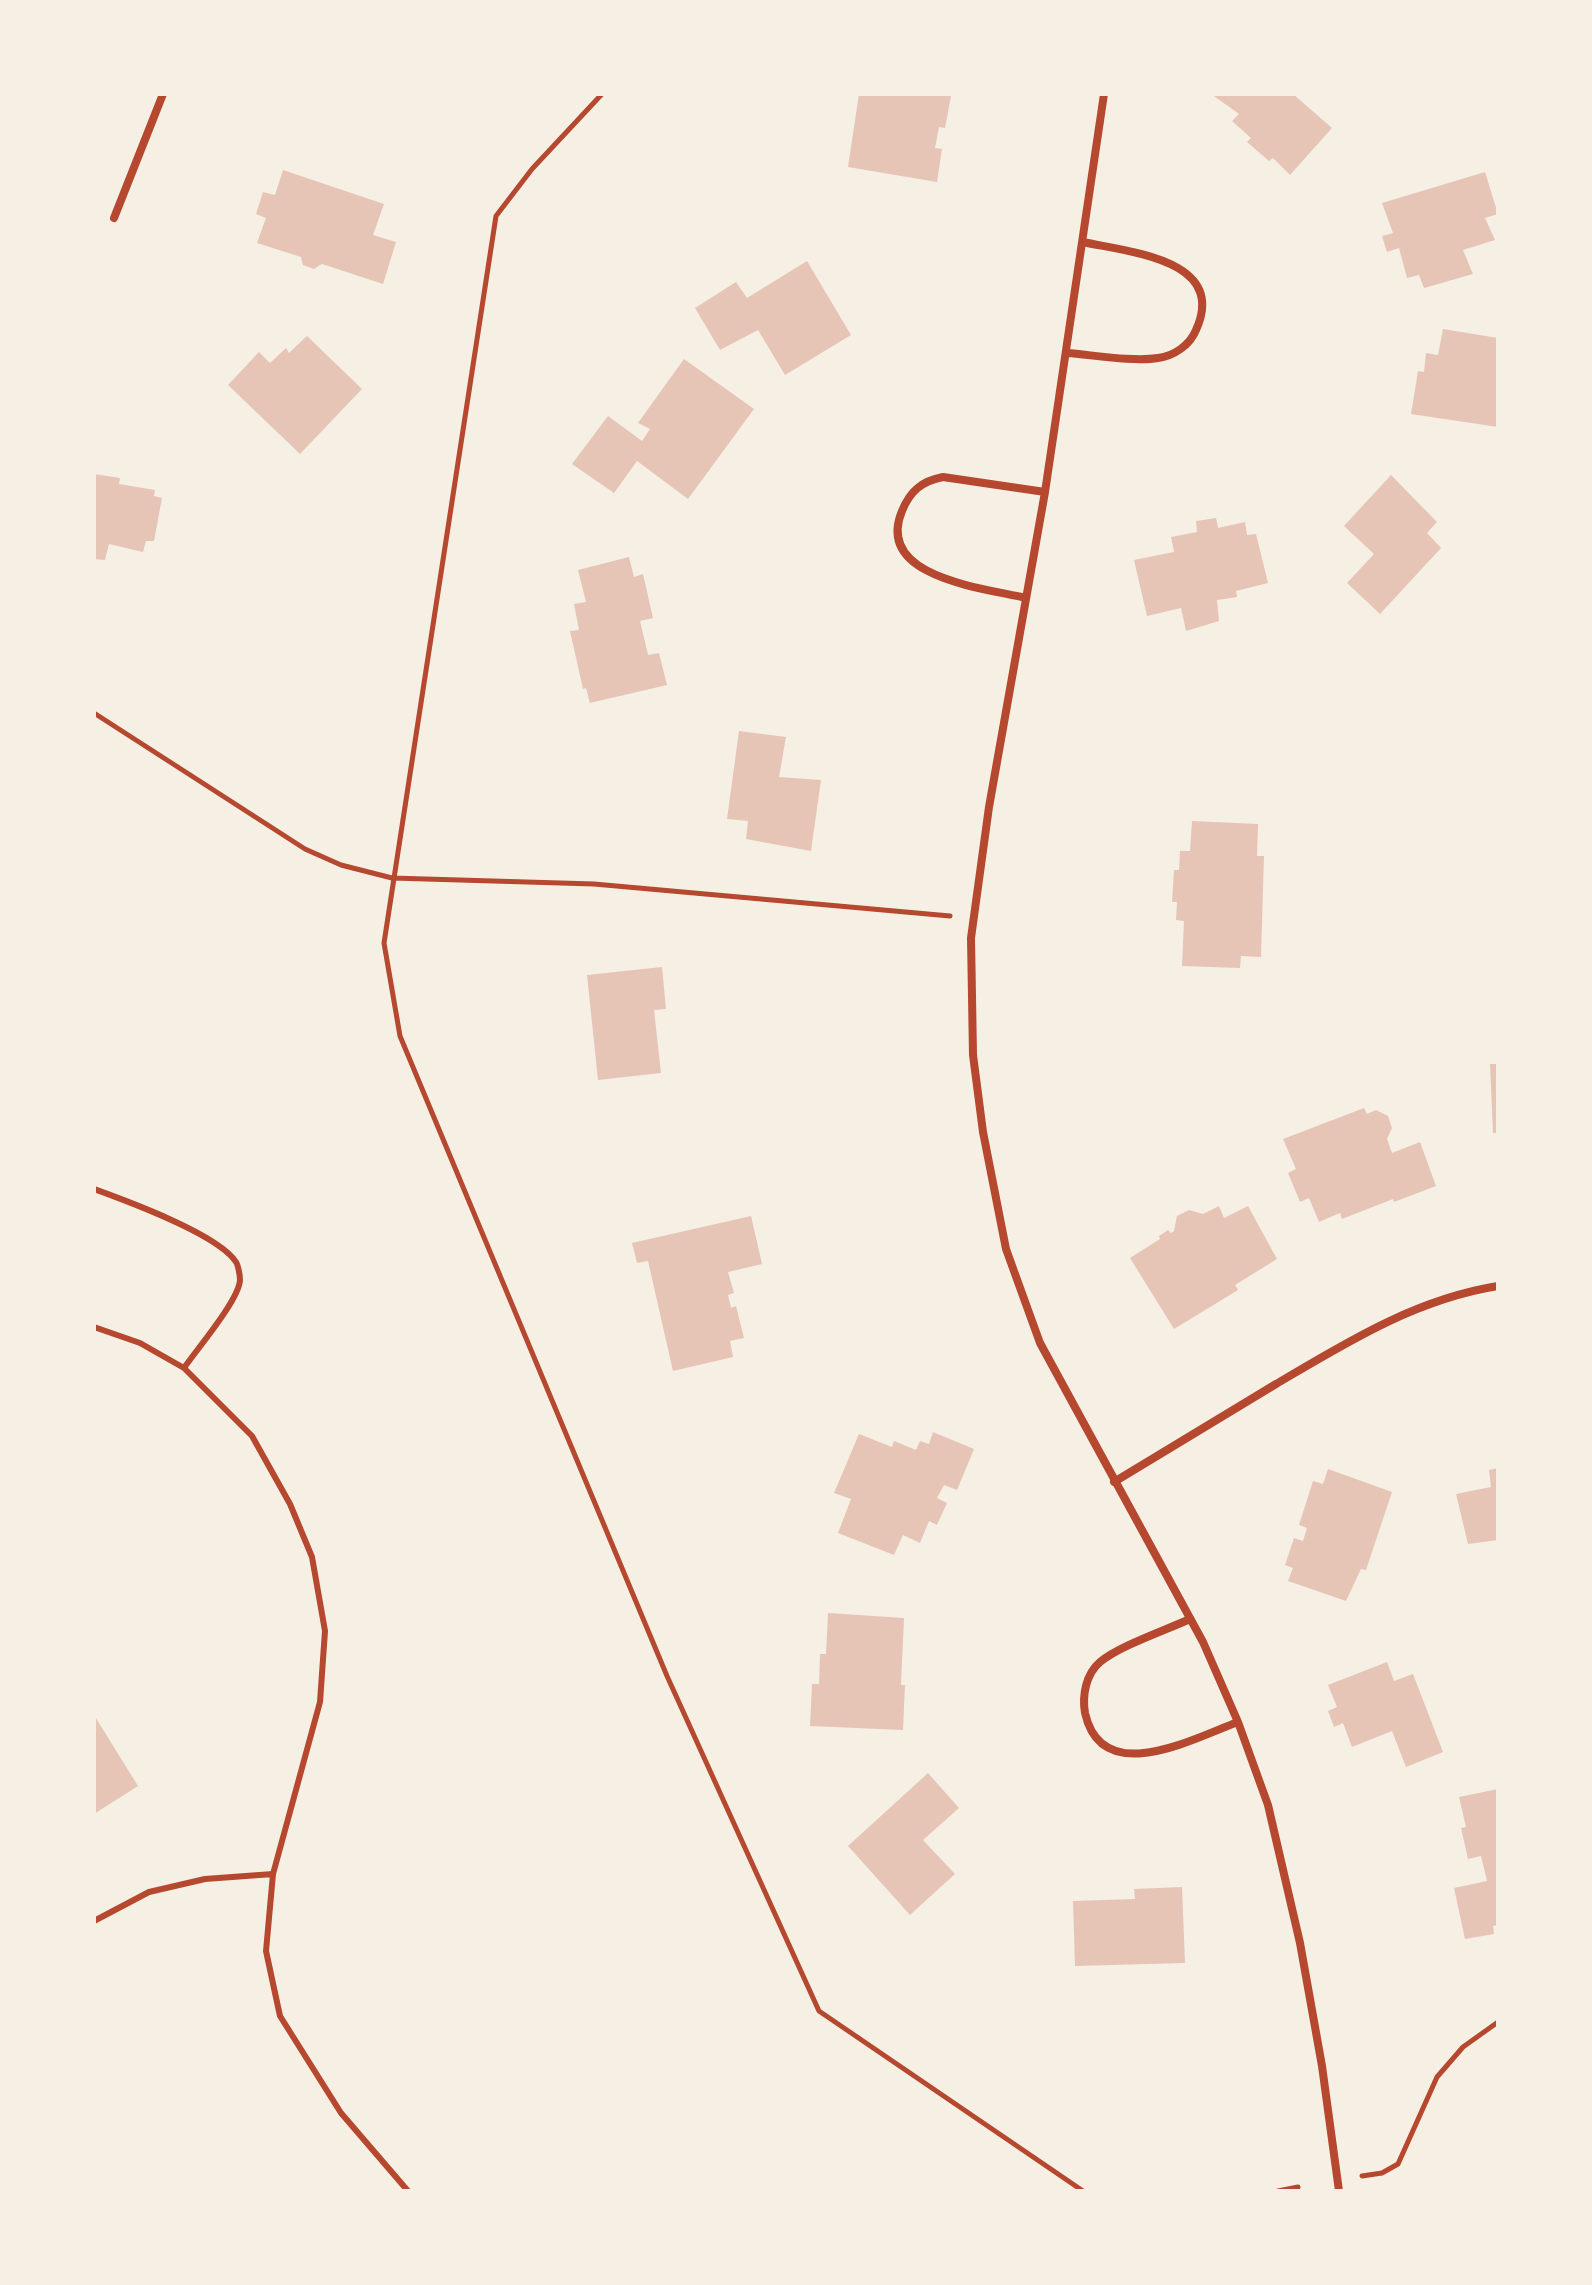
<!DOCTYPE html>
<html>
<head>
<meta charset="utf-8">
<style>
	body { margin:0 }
	#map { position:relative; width:1592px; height:2285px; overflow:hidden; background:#f6efe4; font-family:"PT Sans",sans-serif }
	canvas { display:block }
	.frame { position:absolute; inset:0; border:96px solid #f6efe4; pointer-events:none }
</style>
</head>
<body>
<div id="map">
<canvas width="1592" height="2285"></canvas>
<div class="frame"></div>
</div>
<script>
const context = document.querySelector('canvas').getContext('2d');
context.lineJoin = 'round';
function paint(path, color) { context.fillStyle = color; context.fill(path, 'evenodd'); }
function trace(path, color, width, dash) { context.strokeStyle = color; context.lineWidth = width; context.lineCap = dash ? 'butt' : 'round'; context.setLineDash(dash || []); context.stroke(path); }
paint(new Path2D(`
	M 859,94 L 951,96 L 945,128 L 939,127 L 935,148 L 942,149 L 937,182 L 848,167 Z
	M 1211,94 L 1293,94 L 1332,128 L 1290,175 L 1273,158 L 1269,161 L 1247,142 L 1251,138 L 1232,121 L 1239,114 Z
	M 283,170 L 384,204 L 373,235 L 396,242 L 383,284 L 322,264 L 314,269 L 303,265 L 301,257 L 257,243 L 266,218 L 256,214 L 263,192 L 275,195 Z
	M 1485,172 L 1498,214 L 1485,218 L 1495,240 L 1463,250 L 1473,274 L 1424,288 L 1419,275 L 1407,278 L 1399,248 L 1387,252 L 1382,236 L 1393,233 L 1382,203 Z
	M 807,261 L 851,335 L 785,375 L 758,330 L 720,350 L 695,308 L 736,282 L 747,298 Z
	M 1443,329 L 1498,338 L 1498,427 L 1411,414 L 1418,371 L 1424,372 L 1426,353 L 1438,355 Z
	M 307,336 L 362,389 L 300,454 L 228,385 L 259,352 L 270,363 L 286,348 L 289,353 Z
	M 684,359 L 754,409 L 688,499 L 637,461 L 614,493 L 572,464 L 608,416 L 642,441 L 650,429 L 638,423 Z
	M 94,474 L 120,478 L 119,484 L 155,490 L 154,496 L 162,498 L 154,541 L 146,541 L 143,552 L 109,544 L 105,560 L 94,559 Z
	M 1391,475 L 1437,522 L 1427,533 L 1441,548 L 1380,614 L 1347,583 L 1374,554 L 1344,526 Z
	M 1216,518 L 1218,528 L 1245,522 L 1247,535 L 1256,534 L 1268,583 L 1236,591 L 1237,597 L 1217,600 L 1219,621 L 1186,631 L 1181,608 L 1147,616 L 1134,560 L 1174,552 L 1171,537 L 1197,532 L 1196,521 Z
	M 629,557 L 634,577 L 643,574 L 653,618 L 640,621 L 648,655 L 659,653 L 667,685 L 590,703 L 586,688 L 583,689 L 570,631 L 579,630 L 574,604 L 586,602 L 578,570 Z
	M 739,731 L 786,737 L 779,777 L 821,780 L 811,851 L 746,839 L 748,821 L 727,819 Z
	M 1192,821 L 1258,824 L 1257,856 L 1264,856 L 1261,957 L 1241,956 L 1240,968 L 1182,966 L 1184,921 L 1176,920 L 1177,902 L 1172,902 L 1174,870 L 1179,870 L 1180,851 L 1190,851 Z
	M 662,967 L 666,1009 L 654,1010 L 661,1073 L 598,1080 L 587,975 Z
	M 1490,1064 L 1498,1064 L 1498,1133 L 1493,1133 Z
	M 1364,1108 L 1367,1114 L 1376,1110 L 1388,1116 L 1392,1128 L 1387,1139 L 1392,1153 L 1420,1142 L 1436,1186 L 1394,1202 L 1393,1199 L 1342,1219 L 1340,1213 L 1319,1222 L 1309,1198 L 1300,1202 L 1288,1173 L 1296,1169 L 1283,1139 Z
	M 1219,1206 L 1224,1218 L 1248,1206 L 1277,1259 L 1235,1285 L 1238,1290 L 1174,1329 L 1130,1258 L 1160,1239 L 1159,1236 L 1168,1230 L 1171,1233 L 1174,1231 L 1177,1216 L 1189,1210 L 1203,1214 Z
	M 751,1216 L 762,1264 L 728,1272 L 734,1293 L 728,1295 L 731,1308 L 736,1306 L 744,1338 L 730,1341 L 733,1357 L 673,1371 L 648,1261 L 637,1263 L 632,1243 Z
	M 933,1432 L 974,1449 L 957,1490 L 944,1485 L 937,1498 L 947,1503 L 937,1525 L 929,1521 L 920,1543 L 903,1535 L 894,1555 L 838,1533 L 851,1499 L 834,1493 L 859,1434 L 892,1447 L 894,1441 L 916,1450 L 920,1441 L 929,1444 Z
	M 1498,1468 L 1498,1540 L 1468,1544 L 1456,1494 L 1491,1487 L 1489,1470 Z
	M 1328,1469 L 1392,1492 L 1366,1570 L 1361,1569 L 1346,1601 L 1288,1581 L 1293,1568 L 1285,1565 L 1294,1538 L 1303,1541 L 1307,1528 L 1299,1525 L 1313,1481 L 1323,1484 Z
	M 828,1613 L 904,1618 L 901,1685 L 905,1685 L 903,1730 L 810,1726 L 812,1684 L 819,1684 L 820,1654 L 826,1654 Z
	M 1387,1662 L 1394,1681 L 1413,1674 L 1443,1752 L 1406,1767 L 1392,1731 L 1352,1747 L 1343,1723 L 1334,1727 L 1328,1711 L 1337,1707 L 1328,1685 Z
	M 94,1715 L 138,1786 L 94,1814 Z
	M 928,1773 L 959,1808 L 923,1840 L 955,1874 L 910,1915 L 848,1846 Z
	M 1498,1789 L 1498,1925 L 1493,1926 L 1494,1934 L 1465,1939 L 1454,1888 L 1487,1881 L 1481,1856 L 1468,1859 L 1461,1828 L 1466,1827 L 1459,1797 Z
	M 1182,1887 L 1185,1963 L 1075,1966 L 1073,1901 L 1135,1899 L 1134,1889 Z`), '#e6c5b7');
trace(new Path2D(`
	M 602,94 L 532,169 L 496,216 L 384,943 L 400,1036 L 667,1676 L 819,2011 L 1083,2191
	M 94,713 L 305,849 L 341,865 L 392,878 L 594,884 L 950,916
	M 1362,2176 L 1382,2173 L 1398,2164 L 1437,2077 L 1463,2047 L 1498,2022
	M 1278,2191 L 1298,2187`), '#b5482f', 5);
trace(new Path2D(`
	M 94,1189 C 127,1201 218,1234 236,1262 C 238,1265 240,1275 240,1280 C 239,1300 197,1349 184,1368
	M 94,1327 L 140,1343 L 184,1368 L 252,1436 L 290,1504 L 312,1557 L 325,1631 L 320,1702 L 273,1874 L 266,1951 L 280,2016 L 341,2113 L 408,2191
	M 94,1921 L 149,1892 L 205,1879 L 273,1874`), '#b5482f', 6);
trace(new Path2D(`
	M 1104,94 L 1045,492 L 989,807 L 971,938 L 973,1055 L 983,1132 L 1006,1249 L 1040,1343 L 1203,1642 L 1238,1722 L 1268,1805 L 1300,1943 L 1322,2066 L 1339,2191
	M 114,218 L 163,94
	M 1067,353 C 1093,355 1134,362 1158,358 C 1174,356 1190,345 1196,330 C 1228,259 1128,252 1083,242
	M 1026,598 C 985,588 874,578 902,511 C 910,491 922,481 943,477 L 1045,492
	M 1114,1482 C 1168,1449 1222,1417 1276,1384 C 1347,1342 1416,1299 1498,1286
	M 1190,1619 C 1166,1630 1119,1646 1100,1662 C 1086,1674 1082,1695 1085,1713 C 1102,1789 1194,1738 1238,1722`), '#b5482f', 8);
</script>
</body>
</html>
